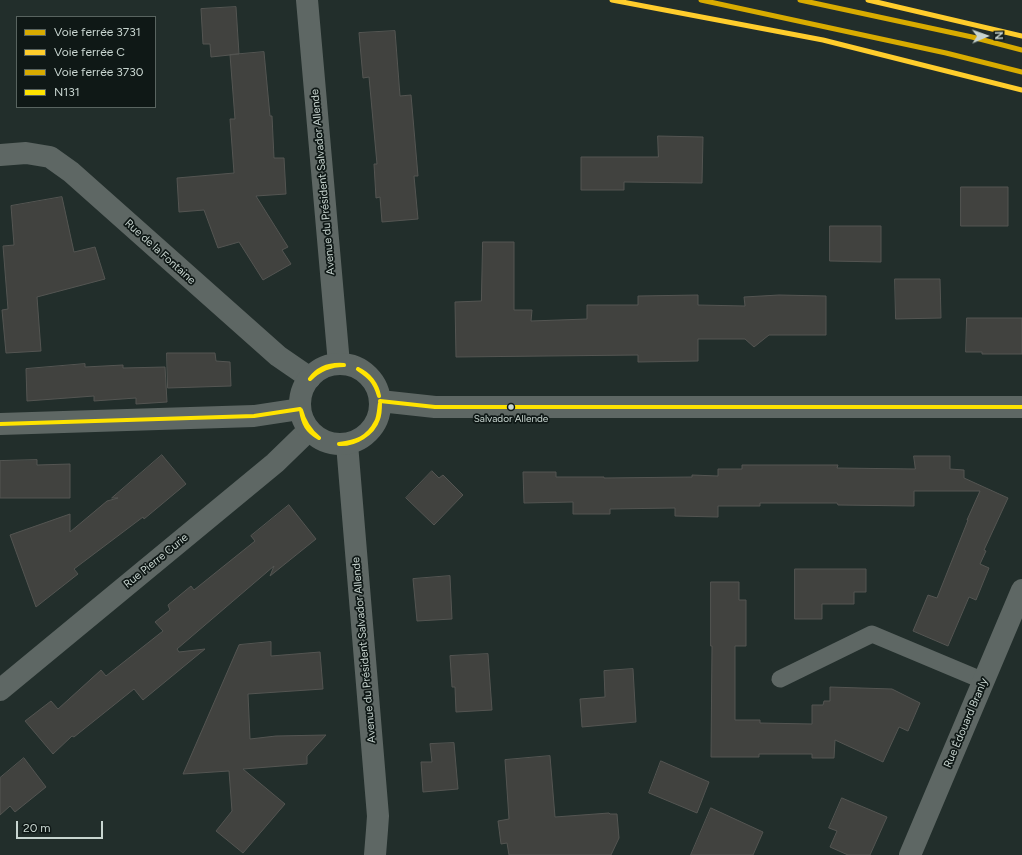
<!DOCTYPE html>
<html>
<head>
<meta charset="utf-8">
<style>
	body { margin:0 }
	#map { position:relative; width:1022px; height:855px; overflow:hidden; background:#222e2b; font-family:Figtree,sans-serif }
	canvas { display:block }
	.legend { position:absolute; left:16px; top:16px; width:140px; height:92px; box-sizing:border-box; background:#0f1816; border:1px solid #596460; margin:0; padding:5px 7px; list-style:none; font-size:12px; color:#c8d5d0 }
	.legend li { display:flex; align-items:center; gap:8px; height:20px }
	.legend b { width:20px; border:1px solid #596460 }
	.north { position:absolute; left:966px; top:16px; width:40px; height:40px; -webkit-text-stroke:3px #0f1816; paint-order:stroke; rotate:88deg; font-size:11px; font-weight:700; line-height:16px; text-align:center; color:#c8d5d0 }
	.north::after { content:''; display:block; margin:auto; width:14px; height:18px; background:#c8d5d0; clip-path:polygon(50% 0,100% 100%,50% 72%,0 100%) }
	.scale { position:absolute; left:16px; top:821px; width:87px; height:18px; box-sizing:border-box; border:2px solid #c8d5d0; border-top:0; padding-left:5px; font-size:12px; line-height:14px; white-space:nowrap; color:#c8d5d0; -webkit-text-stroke:3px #0f1816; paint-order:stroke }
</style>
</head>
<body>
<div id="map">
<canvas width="1022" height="855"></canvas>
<ul class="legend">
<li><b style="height:5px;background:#d8ab00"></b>Voie ferrée 3731</li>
<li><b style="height:5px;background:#ffcd2c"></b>Voie ferrée C</li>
<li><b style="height:5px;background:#d8ab00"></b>Voie ferrée 3730</li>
<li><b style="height:5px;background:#ffe300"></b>N131</li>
</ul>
<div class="north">N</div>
<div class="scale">20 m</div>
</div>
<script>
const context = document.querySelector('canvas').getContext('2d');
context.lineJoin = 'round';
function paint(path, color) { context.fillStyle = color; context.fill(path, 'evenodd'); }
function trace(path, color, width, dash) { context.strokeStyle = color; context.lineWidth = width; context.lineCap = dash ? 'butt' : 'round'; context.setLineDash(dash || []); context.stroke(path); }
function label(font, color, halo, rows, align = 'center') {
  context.font = font + ' Figtree,sans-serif'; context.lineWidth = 3.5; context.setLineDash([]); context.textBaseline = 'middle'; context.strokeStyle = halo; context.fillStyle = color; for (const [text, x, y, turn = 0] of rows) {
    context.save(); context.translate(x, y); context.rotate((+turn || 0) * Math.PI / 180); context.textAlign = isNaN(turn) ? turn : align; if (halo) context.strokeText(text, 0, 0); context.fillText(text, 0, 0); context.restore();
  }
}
const building = new Path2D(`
	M 236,7 L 239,54 L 211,57 L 210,44 L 203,44 L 201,9 Z
	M 395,31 L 400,96 L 411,95 L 418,176 L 414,176 L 418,219 L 382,222 L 380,197 L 376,198 L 374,164 L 377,164 L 369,77 L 363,78 L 359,33 Z
	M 264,52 L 270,116 L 272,116 L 274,158 L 284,158 L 286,194 L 256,196 L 288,247 L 282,250 L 291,264 L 263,280 L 239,242 L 218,248 L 204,210 L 179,212 L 177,178 L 234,173 L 230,119 L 235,119 L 230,55 Z
	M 658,136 L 703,137 L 702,183 L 624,182 L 624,190 L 581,190 L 581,157 L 658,157 Z
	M 961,187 L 1008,187 L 1008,226 L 961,226 Z
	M 62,197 L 74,252 L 95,247 L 105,279 L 37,297 L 41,351 L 6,353 L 2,310 L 8,309 L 3,246 L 14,245 L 11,206 Z
	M 830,226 L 881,226 L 881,262 L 830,261 Z
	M 483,242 L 514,242 L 514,310 L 532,310 L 531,321 L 587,319 L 587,305 L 638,305 L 638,296 L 698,295 L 698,305 L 745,306 L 744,297 L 779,295 L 826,296 L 826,335 L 769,335 L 754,347 L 745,339 L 698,339 L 698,361 L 638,362 L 638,355 L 456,357 L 455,302 L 481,301 Z
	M 895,279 L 940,279 L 941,318 L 896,319 Z
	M 967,318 L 1022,318 L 1022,354 L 982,354 L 982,352 L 966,352 Z
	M 167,353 L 215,353 L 216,361 L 230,362 L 231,386 L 168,388 Z
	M 85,364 L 85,367 L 123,365 L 123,368 L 165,367 L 167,402 L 136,404 L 136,398 L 94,401 L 94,396 L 27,401 L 26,369 Z
	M 162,455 L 186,484 L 144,519 L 143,517 L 74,569 L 78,574 L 36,607 L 10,535 L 70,514 L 70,532 L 107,501 L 118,498 L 112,498 Z
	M 914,456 L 950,456 L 950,469 L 964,470 L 964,478 L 1008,498 L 984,550 L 986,551 L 980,564 L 989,568 L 976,600 L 969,597 L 948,646 L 913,631 L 928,595 L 937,598 L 968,520 L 967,520 L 980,491 L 914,491 L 914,506 L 838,505 L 837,503 L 760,503 L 760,506 L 718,506 L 718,517 L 675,516 L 675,508 L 610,509 L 610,514 L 573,514 L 573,502 L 524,503 L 523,472 L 556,472 L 556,477 L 604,477 L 604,478 L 692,477 L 692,475 L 718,476 L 718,469 L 742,469 L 742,465 L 838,465 L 837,468 L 915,469 Z
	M 37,460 L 37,465 L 70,464 L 70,498 L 0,498 L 0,461 Z
	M 432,471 L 439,478 L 443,475 L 463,495 L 434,525 L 406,498 Z
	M 289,505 L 316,539 L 270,576 L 274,566 L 177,649 L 179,652 L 205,649 L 143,700 L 134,689 L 74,737 L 72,736 L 53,754 L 25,721 L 51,701 L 58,709 L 101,670 L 106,676 L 163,631 L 155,622 L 170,610 L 168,605 L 191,586 L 194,590 L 255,541 L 251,536 Z
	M 795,569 L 866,569 L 866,592 L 854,592 L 854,604 L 822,604 L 822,619 L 795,619 Z
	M 450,576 L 452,619 L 417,621 L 413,579 Z
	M 711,582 L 739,582 L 739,600 L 746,600 L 746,646 L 735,646 L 735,720 L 760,720 L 760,723 L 812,724 L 812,705 L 823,705 L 824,701 L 830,701 L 830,687 L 892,689 L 920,703 L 908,731 L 899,727 L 883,762 L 835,740 L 834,758 L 812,758 L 812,754 L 759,754 L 759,757 L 711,757 L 712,646 L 711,646 Z
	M 271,642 L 271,656 L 320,652 L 323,689 L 248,694 L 250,739 L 276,736 L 326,735 L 307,756 L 307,764 L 243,769 L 285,804 L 243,853 L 216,831 L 232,811 L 229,771 L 183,774 L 239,645 Z
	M 488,654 L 492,710 L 456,712 L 455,687 L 452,687 L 450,656 Z
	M 633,669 L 636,722 L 582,727 L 580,699 L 605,697 L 604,671 Z
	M 454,743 L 458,789 L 423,792 L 421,762 L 432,762 L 430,744 Z
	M 550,756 L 555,817 L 609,813 L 610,814 L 617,814 L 619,838 L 611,855 L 509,855 L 507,843 L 501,844 L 498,821 L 509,819 L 505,760 Z
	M 24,758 L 46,787 L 15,812 L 10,806 L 0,815 L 0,778 Z
	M 661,761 L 709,782 L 697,813 L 649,793 Z
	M 842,798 L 887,817 L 870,855 L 848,855 L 830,847 L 837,831 L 829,828 Z
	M 711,808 L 763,832 L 753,855 L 691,855 Z`);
paint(building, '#41423f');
trace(building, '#545552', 1);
trace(new Path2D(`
	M 780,679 L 872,634 L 984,681`), '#5e6764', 17);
trace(new Path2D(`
	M 307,0 L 339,364
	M 0,155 L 26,153 L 50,157 L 71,172 L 278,356 L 310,378
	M 347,444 L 378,816 L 377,830 L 375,855
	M 0,690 L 275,463 L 309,430
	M 910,855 L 1022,590`), '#5e6764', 22);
trace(new Path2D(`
	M300 404a40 40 0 1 1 80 0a40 40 0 1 1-80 0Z
	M 380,401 L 435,407 L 1022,407
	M 0,424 L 254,416 L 300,409`), '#5e6764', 22);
trace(new Path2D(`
	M 358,369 C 369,374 377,384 379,396
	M 358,369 C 370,377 375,382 379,396
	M 310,379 C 318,368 331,364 344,365
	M 310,379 C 320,369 330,365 344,365
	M 380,401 L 435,407 L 1022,407
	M 301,410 C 304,422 309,430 319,438
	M 301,410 C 303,424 307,431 319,438
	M 0,424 L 254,416 L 300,409
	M 339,444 C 355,445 373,434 378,419 C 380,414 380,408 380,403
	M 339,444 C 356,442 368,438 376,422 C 379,417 379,409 380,403`), '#ffe300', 4);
trace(new Path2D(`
	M 701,0 L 946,53 L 1022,72`), '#d8ab00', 5);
trace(new Path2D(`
	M 612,0 L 823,40 L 1022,90
	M 868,0 L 1022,36`), '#ffcd2c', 5);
trace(new Path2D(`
	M 800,0 L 972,37 L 1022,50`), '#d8ab00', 5);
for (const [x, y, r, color] of [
	[511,407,3.5,"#c8d5d0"]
]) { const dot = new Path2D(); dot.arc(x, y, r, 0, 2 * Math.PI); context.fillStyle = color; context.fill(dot); trace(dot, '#0f1816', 1.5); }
label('10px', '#c8d5d0', '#0f1816', [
	["Salvador Allende",511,419]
]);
label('11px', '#c8d5d0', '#0f1816', [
	["Avenue du Président Salvador Allende",323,182,-95],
	["Rue de la Fontaine",160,252,42],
	["Rue Pierre Curie",156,561,-39],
	["Avenue du Président Salvador Allende",364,650,-95],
	["Rue Édouard Branly",966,723,-67]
]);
</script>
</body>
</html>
